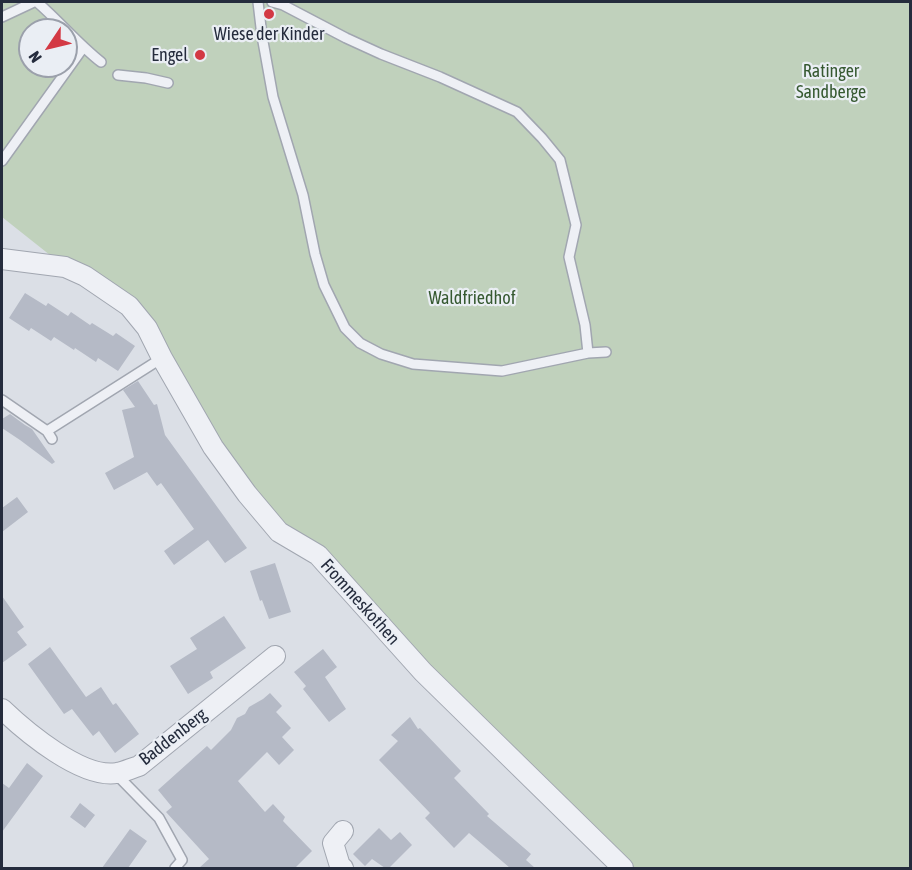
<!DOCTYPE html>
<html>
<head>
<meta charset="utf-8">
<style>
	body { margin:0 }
	#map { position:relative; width:912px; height:870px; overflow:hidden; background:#dbdfe6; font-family:"Asap Condensed",sans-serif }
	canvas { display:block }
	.frame { position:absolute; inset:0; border:3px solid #252c3d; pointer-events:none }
	.north { position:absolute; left:18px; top:18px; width:60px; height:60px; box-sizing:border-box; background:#eaeef4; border:2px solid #9ba0ab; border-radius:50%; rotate:235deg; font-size:16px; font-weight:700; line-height:24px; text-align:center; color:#252c3d }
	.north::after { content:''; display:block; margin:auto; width:21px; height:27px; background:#d33944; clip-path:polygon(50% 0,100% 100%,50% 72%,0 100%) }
</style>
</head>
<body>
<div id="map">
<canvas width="912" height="870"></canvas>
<div class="frame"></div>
<div class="north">N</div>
</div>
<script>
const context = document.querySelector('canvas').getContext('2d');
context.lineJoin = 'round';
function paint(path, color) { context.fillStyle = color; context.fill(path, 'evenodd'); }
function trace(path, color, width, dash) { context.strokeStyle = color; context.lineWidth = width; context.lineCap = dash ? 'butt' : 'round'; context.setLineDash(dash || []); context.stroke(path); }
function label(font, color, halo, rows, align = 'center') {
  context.font = font + ' "Asap Condensed",sans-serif'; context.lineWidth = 4.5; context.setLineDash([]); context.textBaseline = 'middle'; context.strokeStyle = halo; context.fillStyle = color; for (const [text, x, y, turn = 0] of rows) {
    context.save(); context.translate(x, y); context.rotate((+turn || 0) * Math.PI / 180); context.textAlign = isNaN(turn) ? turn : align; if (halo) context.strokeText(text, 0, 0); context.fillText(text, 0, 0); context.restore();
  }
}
paint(new Path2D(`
	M 2,2 L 910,2 L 910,868 L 623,868 L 318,555 L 279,532 L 147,328 L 65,267 L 2,217 ZM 30,30 L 66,30 L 66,66 L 30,66 Z`), '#c0d1bc');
paint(new Path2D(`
	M 25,293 L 46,306 L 48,303 L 68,316 L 71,312 L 90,325 L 92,323 L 113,336 L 116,333 L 135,346 L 118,371 L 98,358 L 96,362 L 75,348 L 74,350 L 54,337 L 51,341 L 31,328 L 29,331 L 9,318 Z
	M 138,381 L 154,405 L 157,404 L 165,435 L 247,548 L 225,563 L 208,540 L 174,565 L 164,551 L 194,529 L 161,483 L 157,486 L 147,472 L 114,490 L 105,473 L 134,457 L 122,410 L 135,407 L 123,390 Z
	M 10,414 L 25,425 L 32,429 L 55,462 L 52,464 L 20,440 L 2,428 L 2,419 Z
	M 17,497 L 28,512 L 2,532 L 2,508 Z
	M 275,563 L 291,612 L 269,619 L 262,600 L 260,601 L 250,571 Z
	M 2,596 L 24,627 L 17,632 L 27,645 L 2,663 Z
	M 224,616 L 246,648 L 210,672 L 213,678 L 188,694 L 170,666 L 197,649 L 190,638 Z
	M 50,647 L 86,697 L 101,687 L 113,705 L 116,703 L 139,734 L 115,753 L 99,731 L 93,736 L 72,709 L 64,714 L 28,664 Z
	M 323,649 L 337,667 L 325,677 L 346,709 L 329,722 L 303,689 L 306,686 L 294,672 Z
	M 270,693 L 282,706 L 276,712 L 291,728 L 282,737 L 294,750 L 279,765 L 267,752 L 238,781 L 265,812 L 273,804 L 285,817 L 283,821 L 312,851 L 295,868 L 199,868 L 209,859 L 166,812 L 172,807 L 158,790 L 207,746 L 211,750 L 231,730 L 237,718 L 245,714 L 249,707 L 263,699 Z
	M 410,717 L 418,729 L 420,728 L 461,771 L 454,778 L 489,814 L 487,816 L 531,854 L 526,860 L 535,868 L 510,868 L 469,833 L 454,848 L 425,818 L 430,813 L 379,760 L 398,741 L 391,735 Z
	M 27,763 L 43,776 L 2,832 L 2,783 L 9,788 Z
	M 80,803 L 95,815 L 85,828 L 70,817 Z
	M 379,828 L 391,840 L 400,832 L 412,845 L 389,868 L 385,868 L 372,859 L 365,866 L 353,854 Z
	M 130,829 L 147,841 L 128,868 L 102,868 Z`), '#b5bac6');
const service = new Path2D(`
	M 37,2 C 59,21 78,44 101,62
	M 258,2 L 262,36 L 273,97 L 303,195 L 315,254 L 324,285 L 345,328 L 360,343 L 381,354 L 413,364 L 502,371 L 588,353 L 606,352
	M 272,2 L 283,5 L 346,38 L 381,54 L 440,77 L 517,112 L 542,138 L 560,160 L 576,225 L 569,257 L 585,325 L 588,353
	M 2,17 L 34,2
	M 118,75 L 146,78 L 168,83
	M 2,161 L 83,48
	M 2,400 L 47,431 L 52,439
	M 47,431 L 162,358
	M 116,774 L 159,818 L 182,860 L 175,868`);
const minor = new Path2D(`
	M 2,259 L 65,267 L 85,276 L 129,306 L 147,328 L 162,358 L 213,447 L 247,494 L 279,532 L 318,555 L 423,672 L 623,868
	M 2,709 C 26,732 82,779 117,773 C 124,772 132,768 139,766 L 275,656
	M 343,868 L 340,866 L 333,843 L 343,831`);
trace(service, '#a1a6b0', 12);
trace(minor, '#a1a6b0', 22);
trace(service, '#eef0f5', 9);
trace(minor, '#eef0f5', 20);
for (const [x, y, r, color] of [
	[269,14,6,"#d33944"],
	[200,55,6,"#d33944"]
]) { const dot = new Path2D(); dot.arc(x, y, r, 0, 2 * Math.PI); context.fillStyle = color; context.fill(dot); trace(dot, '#eaeef4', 2); }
label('18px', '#252c3d', '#eaeef4', [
	["Wiese der Kinder",269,34],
	["Engel",188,55,"right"]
]);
label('18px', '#365931', '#eaeef4', [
	["Ratinger",831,71],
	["Sandberge",831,92],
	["Waldfriedhof",472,298]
]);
label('18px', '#252c3d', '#eaeef4', [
	["Frommeskothen",360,602,48],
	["Baddenberg",173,737,-38]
]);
</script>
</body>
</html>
